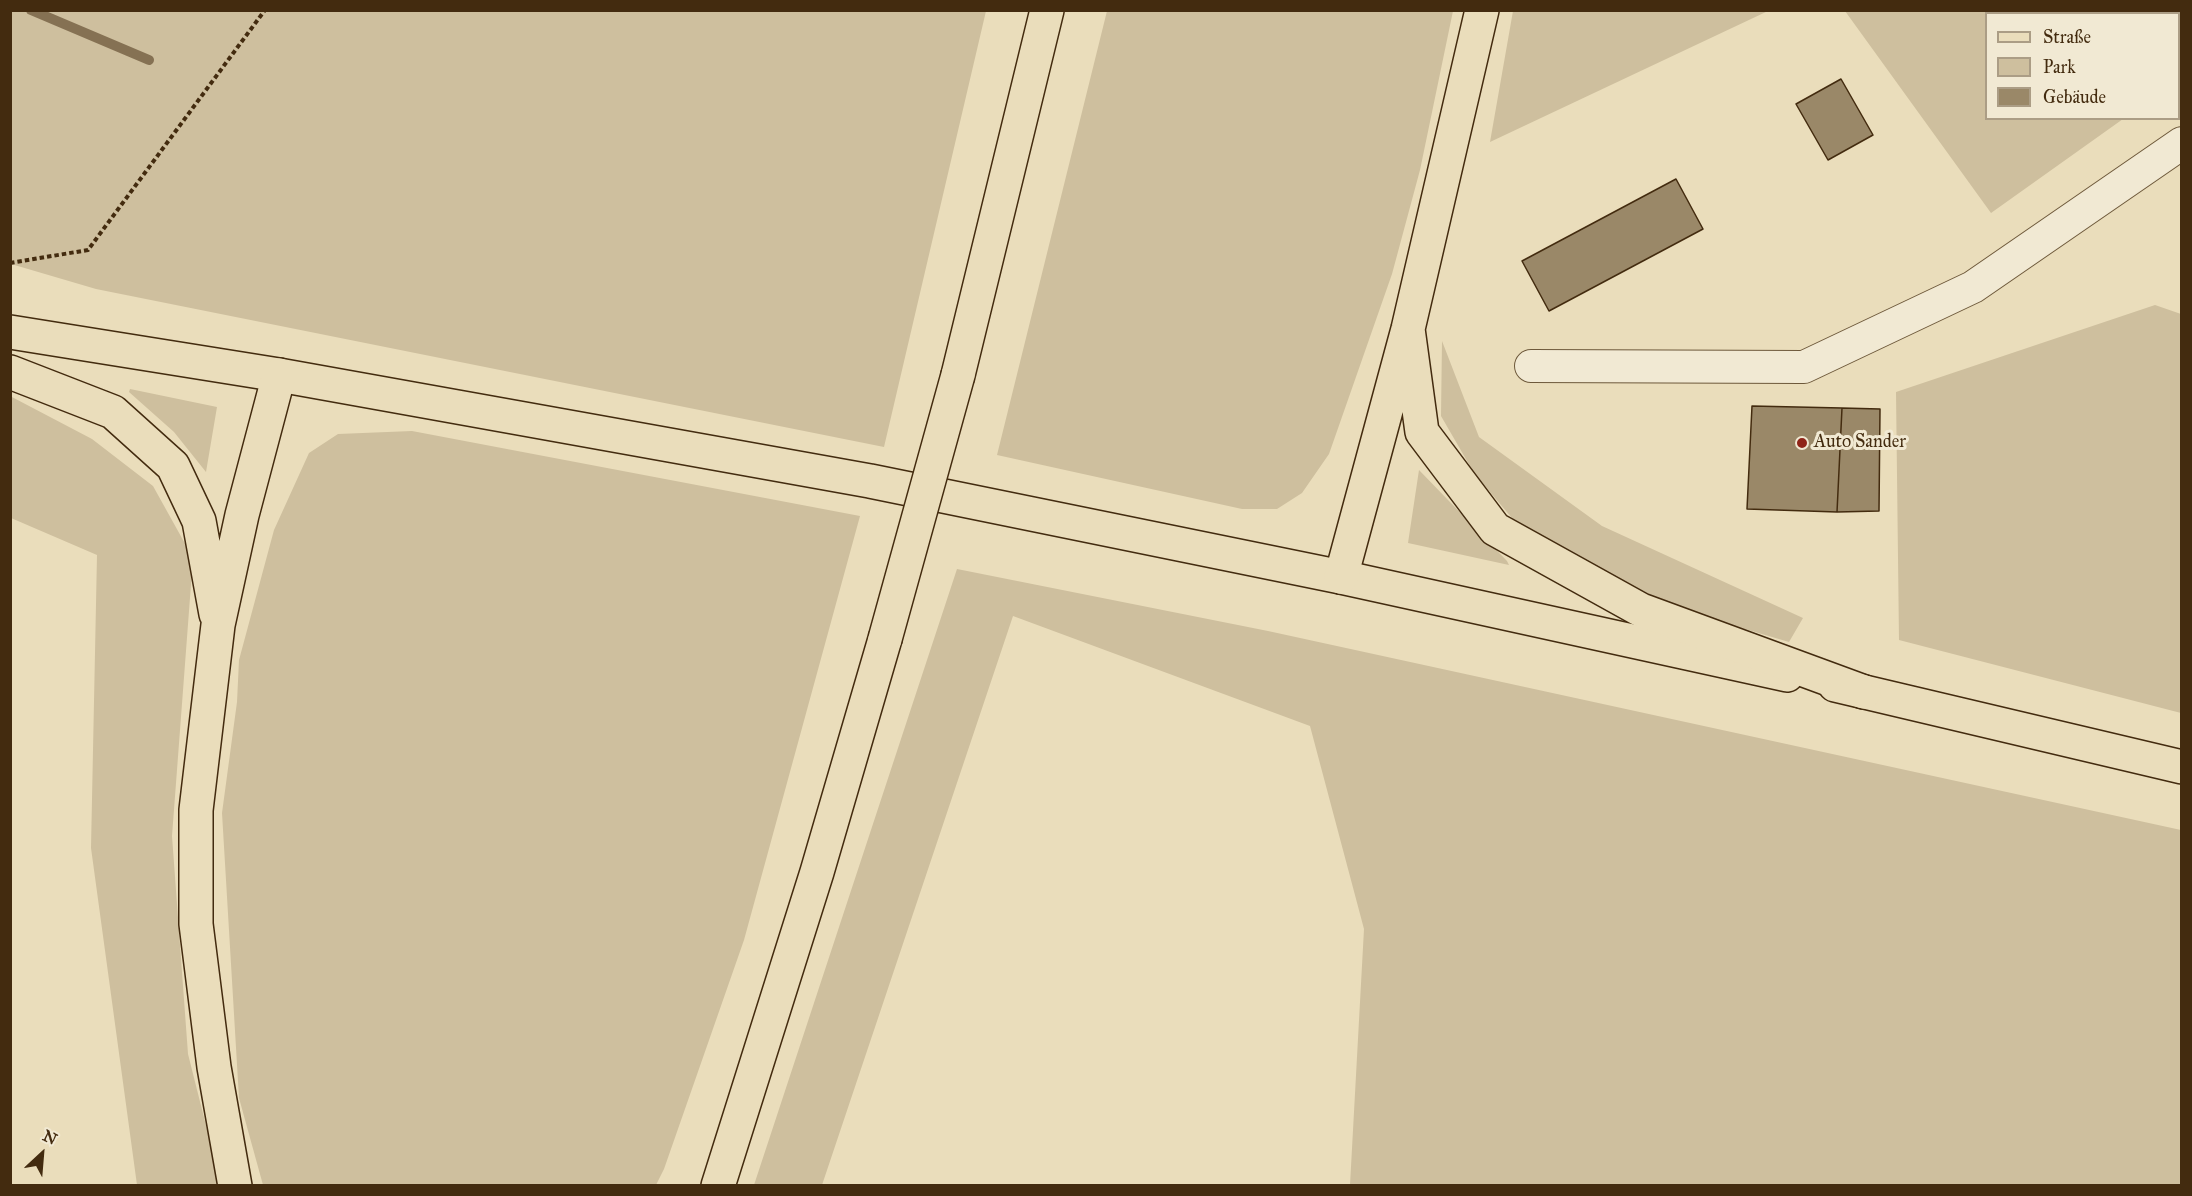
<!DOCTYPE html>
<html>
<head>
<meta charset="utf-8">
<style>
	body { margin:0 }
	#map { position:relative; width:2192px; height:1196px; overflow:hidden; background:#eaddbb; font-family:"IM FELL Great Primer",serif }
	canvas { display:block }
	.frame { position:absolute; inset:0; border:12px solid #432b0f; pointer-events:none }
	.legend { position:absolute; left:1985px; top:12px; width:195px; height:108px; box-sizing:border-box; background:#f1e9d3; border:2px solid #ab9d85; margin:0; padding:8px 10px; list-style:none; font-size:18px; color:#432b0f }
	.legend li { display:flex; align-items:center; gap:12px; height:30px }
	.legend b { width:30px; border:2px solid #ab9d85 }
	.north { position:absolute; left:12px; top:1124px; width:60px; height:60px; -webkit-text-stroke:4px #f1e9d3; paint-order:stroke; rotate:26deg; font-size:16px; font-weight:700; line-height:24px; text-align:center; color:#432b0f }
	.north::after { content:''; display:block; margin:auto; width:21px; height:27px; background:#432b0f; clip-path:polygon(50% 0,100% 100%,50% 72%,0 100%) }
</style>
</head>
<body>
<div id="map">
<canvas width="2192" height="1196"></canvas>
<div class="frame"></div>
<ul class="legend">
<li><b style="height:8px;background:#eaddbb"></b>Straße</li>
<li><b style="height:16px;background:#cebf9e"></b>Park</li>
<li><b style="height:16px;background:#9a8868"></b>Gebäude</li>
</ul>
<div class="north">N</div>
</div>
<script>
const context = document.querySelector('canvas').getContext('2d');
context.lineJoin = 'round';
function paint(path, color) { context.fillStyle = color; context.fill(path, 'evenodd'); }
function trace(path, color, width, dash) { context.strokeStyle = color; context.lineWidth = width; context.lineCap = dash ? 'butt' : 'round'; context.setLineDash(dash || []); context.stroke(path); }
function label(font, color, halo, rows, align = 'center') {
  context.font = font + ' "IM FELL Great Primer",serif'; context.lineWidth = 6; context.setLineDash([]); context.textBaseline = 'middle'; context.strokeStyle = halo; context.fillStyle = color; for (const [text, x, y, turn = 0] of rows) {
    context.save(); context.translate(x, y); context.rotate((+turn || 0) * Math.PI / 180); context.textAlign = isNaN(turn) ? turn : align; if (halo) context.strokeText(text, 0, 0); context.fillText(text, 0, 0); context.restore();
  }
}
paint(new Path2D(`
	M 10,11 L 986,11 L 884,447 L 96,289 L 11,264 Z
	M 1107,11 L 1453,11 L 1420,170 L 1392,274 L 1329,454 L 1302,493 L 1277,509 L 1242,509 L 997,455 Z
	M 1513,11 L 1513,10 L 1768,11 L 1490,142 Z
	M 1845,11 L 2181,11 L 2181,77 L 2179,79 L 2178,14 L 1986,14 L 1986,118 L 2123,119 L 1991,213 Z
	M 2155,305 L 2181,314 L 2181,713 L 1899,640 L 1896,392 Z
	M 1442,341 L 1479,437 L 1602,526 L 1803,618 L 1789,642 L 1684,611 L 1595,568 L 1517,524 L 1474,473 L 1441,416 Z
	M 130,389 L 217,407 L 206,472 L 174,432 L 129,392 Z
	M 10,396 L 92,439 L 153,486 L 193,558 L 172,836 L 188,1054 L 221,1185 L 137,1185 L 91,848 L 97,555 L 11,518 Z
	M 412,431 L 860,516 L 744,940 L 664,1169 L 656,1185 L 263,1185 L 239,1098 L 222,813 L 237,702 L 239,660 L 274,530 L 309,453 L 338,434 Z
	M 1419,470 L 1507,561 L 1509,565 L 1408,543 Z
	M 957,569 L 1268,631 L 2181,830 L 2181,1185 L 1350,1185 L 1364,929 L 1310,726 L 1013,616 L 822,1185 L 754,1185 Z`), '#cebf9e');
trace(new Path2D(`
	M 31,10 L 149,60`), '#857153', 10);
const building = new Path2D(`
	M 1841,79 L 1873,135 L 1828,160 L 1796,104 Z
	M 1676,179 L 1703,229 L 1549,311 L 1522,261 Z
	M 1752,406 L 1842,408 L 1837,512 L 1747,509 Z
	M 1842,408 L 1880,409 L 1879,511 L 1837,512 Z`);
paint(building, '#9a8868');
trace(building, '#432b0f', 1.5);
const minor = new Path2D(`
	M 1531,366 L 1804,367 L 1973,287 L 2182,143`);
const primary = new Path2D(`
	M 10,332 L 279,375 L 870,481 L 1341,577 L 1787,675
	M 1835,685 L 2182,767`);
const trunk = new Path2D(`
	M 1408,329 L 1422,432 L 1495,529 L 1641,610 L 1864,692
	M 10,372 L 113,412 L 173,466 L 199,521 L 216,614
	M 958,375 L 1047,10
	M 1341,577 L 1408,329 L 1482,10
	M 235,1186 L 214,1067 L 196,924 L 196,810 L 218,625 L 242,515 L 279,375
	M 718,1186 L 817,872 L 885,639`);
trace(minor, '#6d583a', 34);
trace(primary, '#432b0f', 36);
trace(trunk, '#432b0f', 36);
trace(new Path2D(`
	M 10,263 L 88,250 L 265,10`), '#432b0f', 4, [4.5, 3]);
trace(minor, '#f1e9d3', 32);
trace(primary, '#eaddbb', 33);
trace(trunk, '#eaddbb', 33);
const trunkBridge = new Path2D(`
	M 885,639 L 958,375`);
trace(trunkBridge, '#432b0f', 36, []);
trace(trunkBridge, '#eaddbb', 33);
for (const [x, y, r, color] of [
	[1802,443,6,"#8f2418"]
]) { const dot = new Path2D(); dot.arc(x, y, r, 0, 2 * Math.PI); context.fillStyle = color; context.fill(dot); trace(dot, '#f1e9d3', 2); }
label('18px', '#432b0f', '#f1e9d3', [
	["Auto Sander",1814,443]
], 'left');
</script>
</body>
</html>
